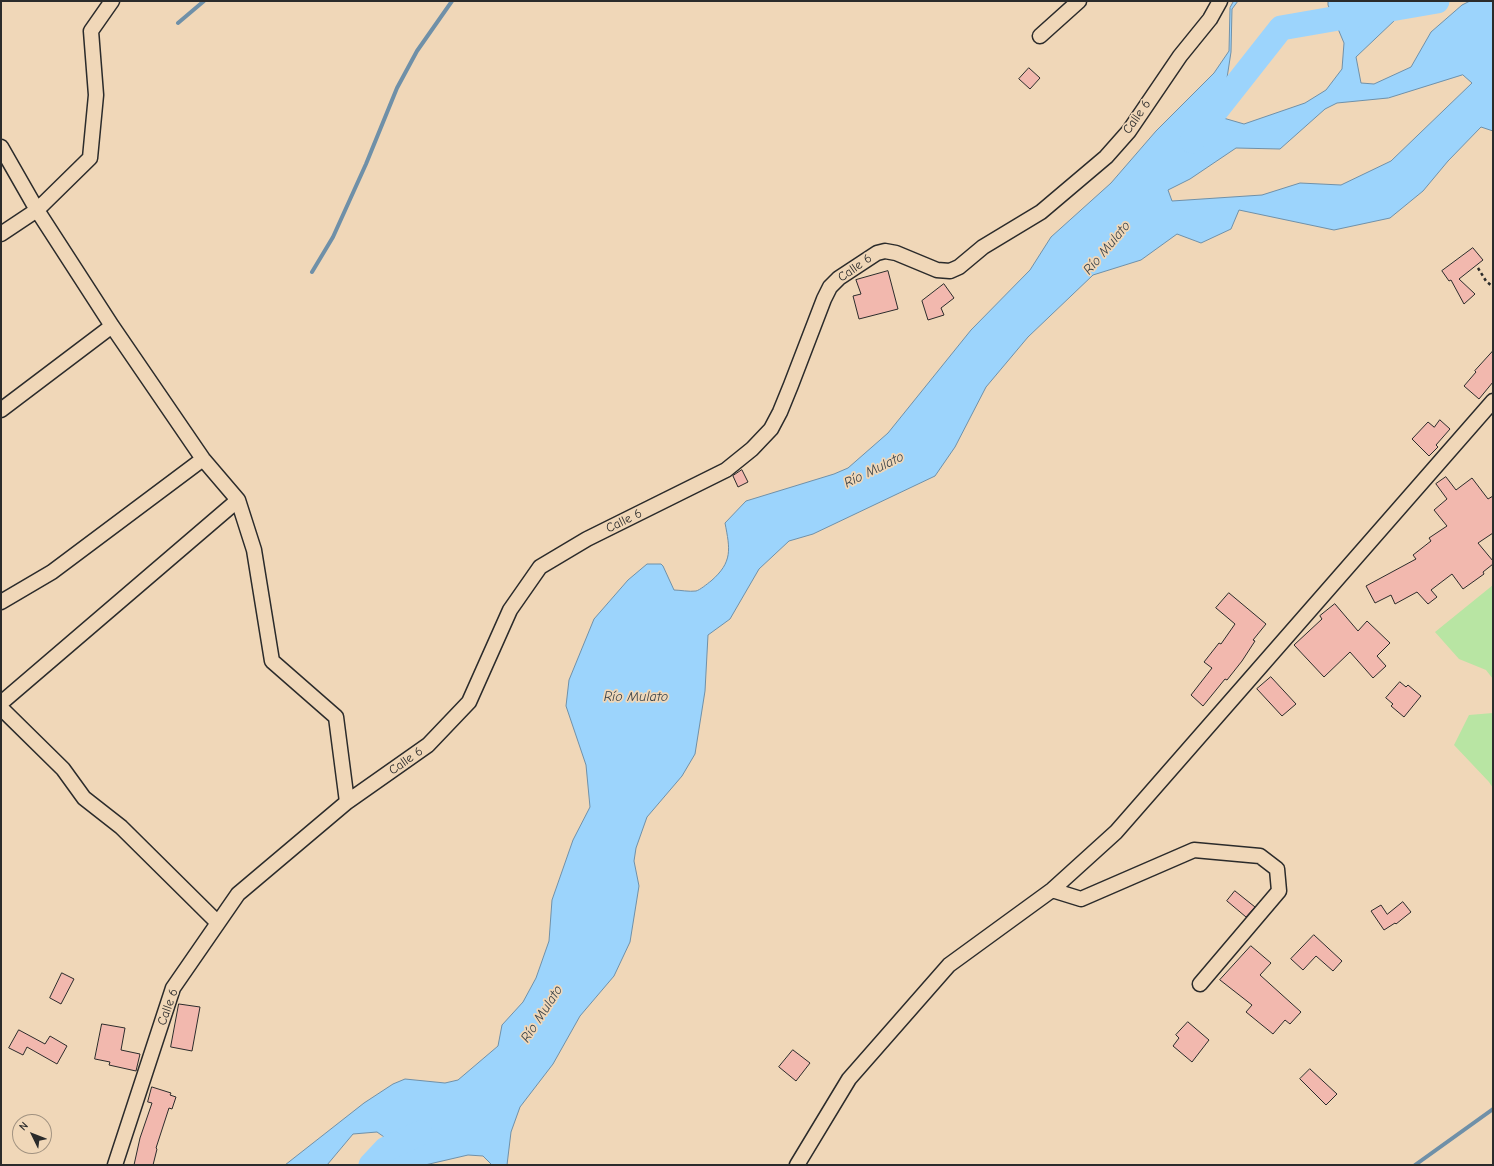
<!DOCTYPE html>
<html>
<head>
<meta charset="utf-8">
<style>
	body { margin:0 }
	#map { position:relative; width:1494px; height:1166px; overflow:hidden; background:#f0d7b8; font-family:"Comic Neue",sans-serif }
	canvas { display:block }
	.frame { position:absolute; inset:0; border:2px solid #2b2b2b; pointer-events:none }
	.north { position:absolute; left:12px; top:1114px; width:40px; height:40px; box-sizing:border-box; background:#f0d7b8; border:1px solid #a19280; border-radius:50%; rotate:313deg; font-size:11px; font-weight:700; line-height:16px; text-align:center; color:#2b2b2b }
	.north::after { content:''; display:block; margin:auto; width:14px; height:18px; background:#2b2b2b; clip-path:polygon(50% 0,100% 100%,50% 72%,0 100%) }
</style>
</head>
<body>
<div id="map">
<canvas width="1494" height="1166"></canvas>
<div class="frame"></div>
<div class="north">N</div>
</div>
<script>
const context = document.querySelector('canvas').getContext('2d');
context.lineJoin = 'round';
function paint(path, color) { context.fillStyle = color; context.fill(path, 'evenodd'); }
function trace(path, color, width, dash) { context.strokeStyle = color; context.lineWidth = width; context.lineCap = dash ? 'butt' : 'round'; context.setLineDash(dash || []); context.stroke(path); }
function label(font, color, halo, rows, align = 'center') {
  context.font = font + ' "Comic Neue",sans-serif'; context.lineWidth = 3.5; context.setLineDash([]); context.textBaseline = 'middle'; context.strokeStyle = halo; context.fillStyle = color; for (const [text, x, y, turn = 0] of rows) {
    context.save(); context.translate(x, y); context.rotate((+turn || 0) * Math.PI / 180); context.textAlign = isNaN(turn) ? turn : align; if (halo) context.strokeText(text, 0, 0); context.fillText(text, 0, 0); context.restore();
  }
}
paint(new Path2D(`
	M 1493,585 L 1493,679 L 1486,670 L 1459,659 L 1435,632 Z
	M 1493,713 L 1493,788 L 1489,782 L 1454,745 L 1469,715 Z`), '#b8e5a3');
const water = new Path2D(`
	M 1234,1 L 1238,1 L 1232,9 L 1231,52 L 1225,91 L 1213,115 L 1244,124 L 1305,103 L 1326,90 L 1342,69 L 1344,43 L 1328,5 L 1328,1 L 1410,1 L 1396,19 L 1356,57 L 1361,83 L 1374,84 L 1411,67 L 1431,32 L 1462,5 L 1470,1 L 1493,1 L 1493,131 L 1481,127 L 1448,161 L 1423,191 L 1390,218 L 1334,230 L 1239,210 L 1231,229 L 1201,243 L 1177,234 L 1141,260 L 1093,275 L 1028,337 L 986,387 L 955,447 L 935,476 L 813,534 L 789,541 L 759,569 L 730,619 L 708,635 L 705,691 L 695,754 L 682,776 L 647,817 L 636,848 L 634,861 L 639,886 L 630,942 L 614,976 L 580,1016 L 553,1064 L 520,1107 L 511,1132 L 507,1165 L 492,1165 L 483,1156 L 468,1155 L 425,1165 L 378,1165 L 389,1152 L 387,1139 L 377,1132 L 353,1134 L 327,1165 L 285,1165 L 364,1103 L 393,1084 L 405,1079 L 445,1083 L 458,1080 L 498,1046 L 502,1025 L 523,1002 L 536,978 L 549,941 L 552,900 L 573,840 L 590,807 L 586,765 L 566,706 L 569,680 L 594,619 L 628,580 L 647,564 L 661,564 L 663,566 L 674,590 C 680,590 689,592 696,591 C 700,590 707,584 711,581 C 733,562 730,549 725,523 L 746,501 L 834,474 L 848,468 L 888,433 L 971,330 L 1030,270 L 1051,237 L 1111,183 L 1156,131 L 1214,73 L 1229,51 L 1230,8 ZM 1463,75 L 1472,83 L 1391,161 L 1341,185 L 1300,183 L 1262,195 L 1172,201 L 1168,190 L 1190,179 L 1236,148 L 1280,149 L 1325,109 L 1337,103 L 1388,98 Z`);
paint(water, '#9cd4fc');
trace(water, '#6f90a8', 1);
trace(new Path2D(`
	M 178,23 L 204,1
	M 312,272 L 333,237 L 366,164 L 397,88 L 417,51 L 452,1
	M 1415,1165 L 1493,1109`), '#6f90a8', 4);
trace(new Path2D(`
	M 1192,141 L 1281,28 L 1437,1
	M 371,1165 L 386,1149 L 420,1133`), '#9cd4fc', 25);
const building = new Path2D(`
	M 1029,68 L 1040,78 L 1030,89 L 1019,79 Z
	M 1473,248 L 1483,260 L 1459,279 L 1475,294 L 1464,304 L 1451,280 L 1449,281 L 1442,271 Z
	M 888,271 L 898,309 L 859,319 L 853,296 L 861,294 L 856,280 Z
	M 944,284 L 954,298 L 941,308 L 944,315 L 928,320 L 922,301 Z
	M 1493,351 L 1493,382 L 1479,399 L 1464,386 L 1476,372 L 1475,371 Z
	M 1440,420 L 1450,429 L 1436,445 L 1438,447 L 1429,456 L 1412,439 L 1428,422 L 1434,427 Z
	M 742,470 L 748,482 L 738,487 L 733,476 Z
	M 1446,477 L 1456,490 L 1472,478 L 1488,499 L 1493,496 L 1493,533 L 1478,543 L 1493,561 L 1493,564 L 1483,572 L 1484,574 L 1463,589 L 1452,574 L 1431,590 L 1437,597 L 1428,604 L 1417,592 L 1395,604 L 1391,595 L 1375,603 L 1366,586 L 1416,559 L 1413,555 L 1431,541 L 1429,538 L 1447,526 L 1434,510 L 1447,499 L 1436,484 Z
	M 1229,593 L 1266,624 L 1253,640 L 1255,641 L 1242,661 L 1227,680 L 1225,679 L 1203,706 L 1191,695 L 1212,668 L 1204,662 L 1219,643 L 1221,644 L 1235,624 L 1216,608 Z
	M 1335,604 L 1358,631 L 1367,621 L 1390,643 L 1377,656 L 1386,666 L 1373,678 L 1350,652 L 1324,677 L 1294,645 L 1322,619 L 1320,616 Z
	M 1271,677 L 1296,704 L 1282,716 L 1257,689 Z
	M 1400,682 L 1406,687 L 1408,685 L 1421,696 L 1404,717 L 1391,706 L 1393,704 L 1386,698 Z
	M 1235,891 L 1255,907 L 1246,917 L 1227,901 Z
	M 1403,902 L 1411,912 L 1396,924 L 1395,923 L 1384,930 L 1371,911 L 1381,905 L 1387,914 Z
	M 1314,935 L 1342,961 L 1333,971 L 1316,956 L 1303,970 L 1291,959 Z
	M 1251,946 L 1271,963 L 1260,975 L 1301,1012 L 1290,1024 L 1285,1020 L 1273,1034 L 1246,1012 L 1252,1005 L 1220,980 Z
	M 62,973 L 74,979 L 61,1004 L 50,998 Z
	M 179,1004 L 200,1007 L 192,1051 L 171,1047 Z
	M 1188,1022 L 1209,1040 L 1192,1062 L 1173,1046 L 1179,1038 L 1176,1035 Z
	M 102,1024 L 125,1028 L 121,1050 L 140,1054 L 136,1071 L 109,1065 L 110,1062 L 95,1059 Z
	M 19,1030 L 45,1044 L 50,1036 L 67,1046 L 57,1064 L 27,1047 L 23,1055 L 9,1048 Z
	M 793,1050 L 810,1063 L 796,1081 L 779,1067 Z
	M 1310,1069 L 1337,1094 L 1326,1105 L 1300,1079 Z
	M 152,1087 L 171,1093 L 170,1095 L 176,1097 L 172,1109 L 169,1108 L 156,1148 L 157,1149 L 153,1165 L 134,1165 L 140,1138 L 152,1103 L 148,1102 Z`);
paint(building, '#f2b8ae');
trace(building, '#2b2b2b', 1);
const street = new Path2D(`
	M 1040,36 L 1079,1
	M 1,147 L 37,210 L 112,326 L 203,459 L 238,500 L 254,550 L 272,661 L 336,717 L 347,802
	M 1,234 L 37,210 L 90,158 L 96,95 L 91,31 L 112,1
	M 1,410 L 112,326
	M 1,602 L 52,572 L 203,459
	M 1,703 L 238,500
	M 1,708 L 63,769 L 84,798 L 121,827 L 218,923
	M 1052,890 L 1081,899 L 1194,850 L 1260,856 L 1277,869 L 1279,891 L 1200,984
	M 115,1165 L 173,988 L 238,894 L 347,802 L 428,745 L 469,702 L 510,610 L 540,567 L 587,539 L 726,470 L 752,449 L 771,429 L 780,412 L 791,385 L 824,299 L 830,287 L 839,278 L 877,253 L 885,251 L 896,253 L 937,270 L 950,271 L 959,267 L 983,247 L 1041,212 L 1106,157 L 1129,131 L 1180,56 L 1210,19 L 1220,1
	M 797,1165 L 849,1079 L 949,965 L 1052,890 L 1116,832 L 1493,401`);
trace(street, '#2b2b2b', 17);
trace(new Path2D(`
	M 1478,268 L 1486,281 L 1493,287`), '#2b2b2b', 2.5, [3, 3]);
trace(street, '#f0d7b8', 14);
label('13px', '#2b2b2b', '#f0d7b8', [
	["Calle 6",1137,117,-55],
	["Calle 6",855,268,-35],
	["Calle 6",624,521,-26],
	["Calle 6",406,761,-35],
	["Calle 6",168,1007,-70]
]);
label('italic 14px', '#3c444a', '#f0d7b8', [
	["Río Mulato",1107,248,-50],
	["Río Mulato",874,470,-26],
	["Río Mulato",636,697],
	["Río Mulato",542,1014,-57]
]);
</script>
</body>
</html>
